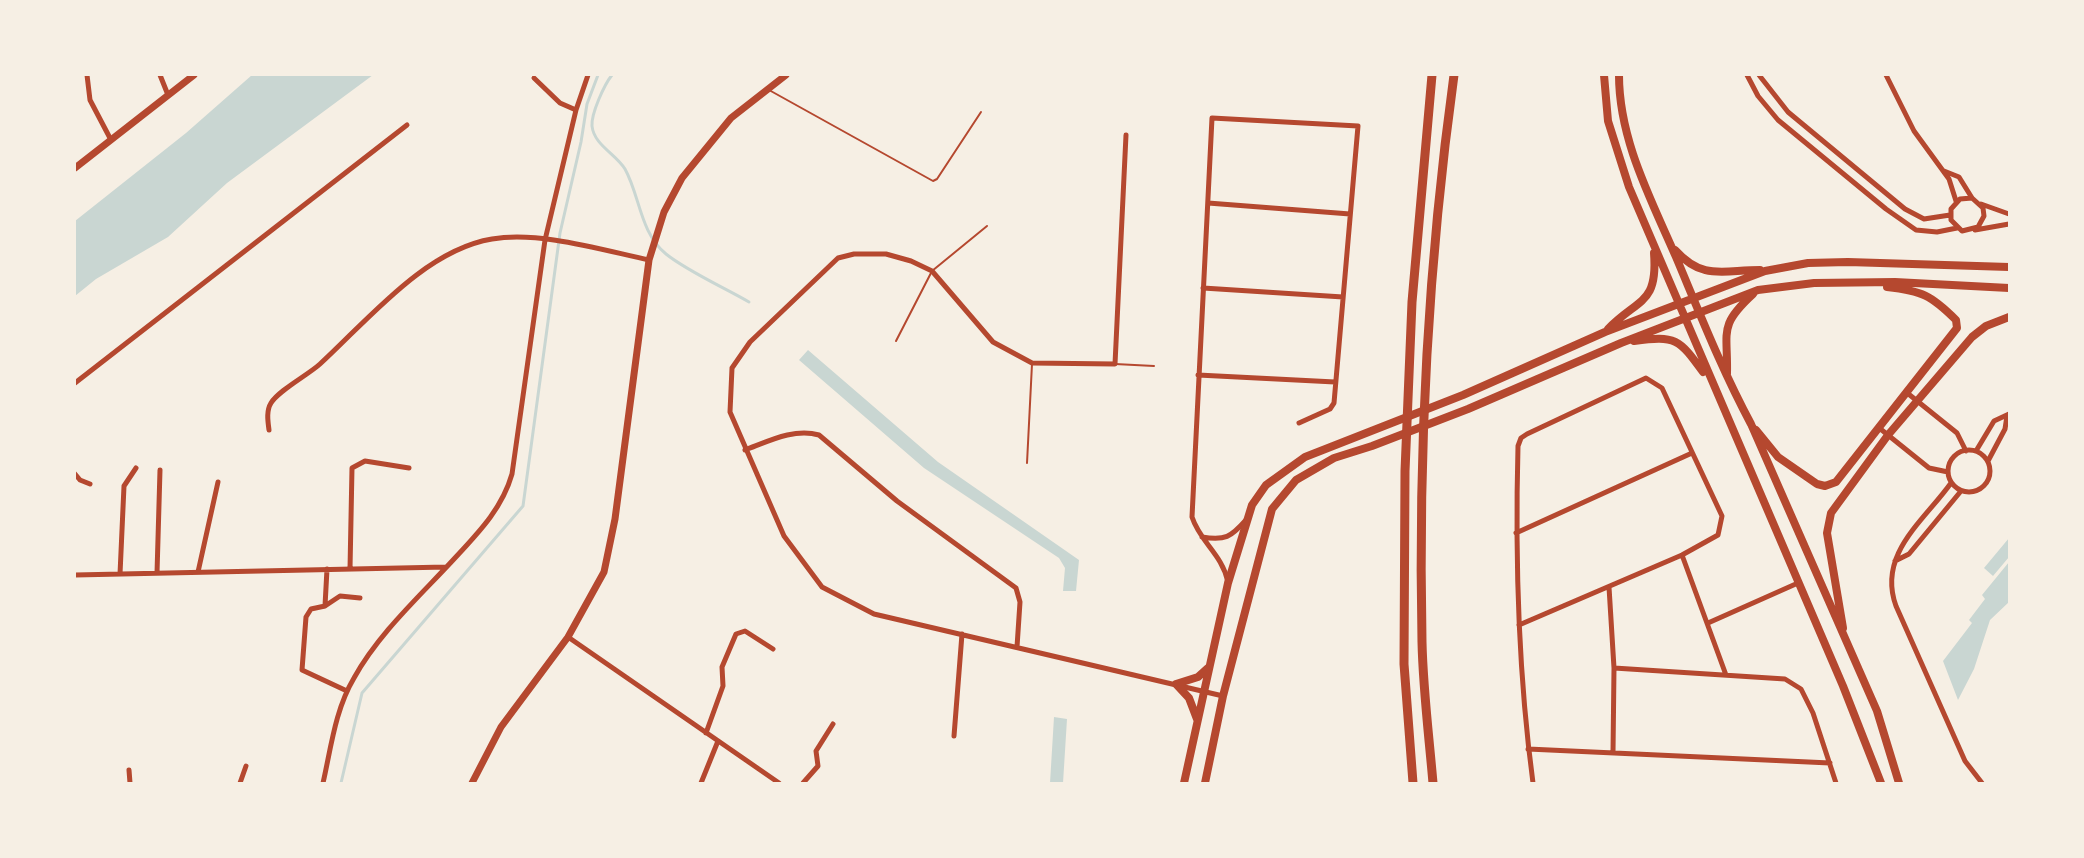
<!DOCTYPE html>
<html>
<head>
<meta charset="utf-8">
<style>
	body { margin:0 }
	#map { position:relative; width:2084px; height:858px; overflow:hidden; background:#f6efe4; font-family:Montserrat,sans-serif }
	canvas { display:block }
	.frame { position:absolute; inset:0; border:76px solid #f6efe4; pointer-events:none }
</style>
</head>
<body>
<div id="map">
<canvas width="2084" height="858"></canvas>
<div class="frame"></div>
</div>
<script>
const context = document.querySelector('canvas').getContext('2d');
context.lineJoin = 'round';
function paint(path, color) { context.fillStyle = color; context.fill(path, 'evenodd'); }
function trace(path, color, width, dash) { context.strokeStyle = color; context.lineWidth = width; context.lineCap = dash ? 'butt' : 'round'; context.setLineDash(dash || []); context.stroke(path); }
paint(new Path2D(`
	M 252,75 L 373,75 L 227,183 L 168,237 L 96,279 L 75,296 L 75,221 L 186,133 Z
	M 808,350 L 938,462 L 1079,560 L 1076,591 L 1063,591 L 1065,568 L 1059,558 L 924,468 L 799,360 Z
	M 2009,538 L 2009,557 L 1993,576 L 1984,568 Z
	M 2009,562 L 2009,602 L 1990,620 L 1974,669 L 1958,700 L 1943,661 L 1972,623 L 1969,620 L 1985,599 L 1982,595 Z
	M 1054,717 L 1067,719 L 1063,783 L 1050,783 Z`), '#c9d6d2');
trace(new Path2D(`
	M 612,75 C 604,85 591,114 592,126 C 594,145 616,154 625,169 C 640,196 640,233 666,254 C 687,271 725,288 749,302
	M 341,783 L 362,693 L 523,506 L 560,233 L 581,142 L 587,104 L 598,75`), '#c9d6d2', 3);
trace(new Path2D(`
	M 769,90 L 933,181 L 937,179 L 981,112
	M 896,341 L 932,271 L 987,226
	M 1115,364 L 1154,366
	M 1027,463 L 1032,364`), '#b5482f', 2);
trace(new Path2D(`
	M 87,75 L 90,100 L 111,140
	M 160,75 L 168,95
	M 1747,75 L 1758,96 L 1778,120 L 1886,209 L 1916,230 L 1937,232 L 1957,228
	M 1759,75 L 1788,112 L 1905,209 L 1924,219 L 1950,215
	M 1886,75 L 1914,131 L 1949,179 L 1956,201
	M 534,78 L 560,103 L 576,110
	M 1126,135 L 1115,364 L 1032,363 L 993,342 L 932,271 L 911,261 L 886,254 L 854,254 L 838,258 L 750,342 L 732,368 L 730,412 L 784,536 L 822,587 L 874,614 L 1223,696
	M 1944,171 L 1959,177 L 1972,198 L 1983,208 L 1984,216 L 1978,227 L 1962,231 L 1951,220 L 1951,209 L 1960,199 L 1972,198
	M 1208,203 L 1350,214
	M 1981,204 L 2009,214
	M 1975,230 L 2009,224
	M 1203,288 L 1343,297
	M 1198,375 L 1335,382
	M 75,383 L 407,125
	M 1906,392 L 1957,433 L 1966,451
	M 1878,427 L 1929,468 L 1948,472
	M 269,430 C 268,422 266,411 271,403 C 279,390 308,375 320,364 C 368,320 425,250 492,239 C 540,231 602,250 649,260
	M 745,450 C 769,441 794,428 819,435 L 897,501 L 1016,588 L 1020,602 L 1017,647
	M1948 471a21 21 0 1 1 42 0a21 21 0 1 1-42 0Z
	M 1976,451 L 1994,421 L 2009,414
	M 1988,461 L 2005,429 L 2007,416
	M 75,474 L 80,480 L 90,484
	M 1951,483 C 1924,521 1877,554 1896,606 L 1965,761 L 1982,783
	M 1516,533 L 1692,453
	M 1202,537 C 1225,541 1231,537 1246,520
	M 1682,555 L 1726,675
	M 1895,561 L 1909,554 L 1961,491
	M 327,569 L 325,606 L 311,609 L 306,617 L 302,670 L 347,691
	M 350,569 L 352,468 L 365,461 L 409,468
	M 198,572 L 218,482
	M 157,573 L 160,470
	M 120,574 L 124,486 L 136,468
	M 75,575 L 446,567
	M 1228,582 C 1222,554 1200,542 1192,517 L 1212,118 L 1358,126 L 1334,403 L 1330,409 L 1299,423
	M 1609,587 L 1614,668 L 1613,753
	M 325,606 L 340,596 L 360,598
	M 1708,623 L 1798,583
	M 1519,625 L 1682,555 L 1718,535 L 1722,516 L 1662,388 L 1646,378 L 1527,434 L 1521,438 L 1518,446 C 1515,558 1518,671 1533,783
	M 568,637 L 779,783
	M 1614,668 L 1785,679 L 1801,689 L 1813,713 L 1836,783
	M 706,733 L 723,686 L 722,667 L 736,634 L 745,631 L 773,649
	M 954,736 L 962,634
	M 1528,749 L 1830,763
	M 129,770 L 130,783
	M 240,783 L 246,766
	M 323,783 C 331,748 335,710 354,678 C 379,633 419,597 454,559 C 478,533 502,509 512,474 L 545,240 L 576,110 L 588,75
	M 701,783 L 718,741
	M 803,783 L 818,766 L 816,751 L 833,724`), '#b5482f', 5);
trace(new Path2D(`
	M 75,168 L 194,75
	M 472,783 L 501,727 L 568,637 L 604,572 L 615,519 L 649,260 L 664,212 L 682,178 L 731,118 L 786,75`), '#b5482f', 7);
trace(new Path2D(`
	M 1604,75 L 1608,121 L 1629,187 L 1843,686 L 1881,783
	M 1619,75 C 1619,140 1651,199 1676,257 C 1700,314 1722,370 1751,424 L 1877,711 L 1899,783
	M 1675,250 C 1703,281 1723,270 1760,270
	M 1608,329 C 1638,298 1658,305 1654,253
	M 1634,341 C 1676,335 1679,339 1703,372
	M 1727,374 C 1728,331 1718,326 1753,294
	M 1756,430 L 1778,457 L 1817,484 L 1825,486 L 1836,482 L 1957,328 L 1956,320 C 1931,295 1922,291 1887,287
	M 1843,628 L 1827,533 L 1831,513 L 1888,435 L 1972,337 L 1986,326 L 2009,317
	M 1197,719 L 1189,698 L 1176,684 L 1198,677 L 1208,668
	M 1184,783 L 1228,583 L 1252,505 L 1266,485 L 1305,457 L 1463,395 L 1605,332 L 1765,271 L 1808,263 L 1848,262 L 2009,267
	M 1205,783 L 1223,696 L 1272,509 L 1296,480 L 1334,458 L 1372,446 L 1468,409 L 1621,343 L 1758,290 L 1814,283 L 1895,282 L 2009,288`), '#b5482f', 8);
trace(new Path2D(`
	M 1413,783 L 1404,664 L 1405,471 L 1412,302 L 1432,75
	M 1433,783 C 1429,736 1423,689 1422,642 C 1418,452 1428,263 1454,75`), '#b5482f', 9);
</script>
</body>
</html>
